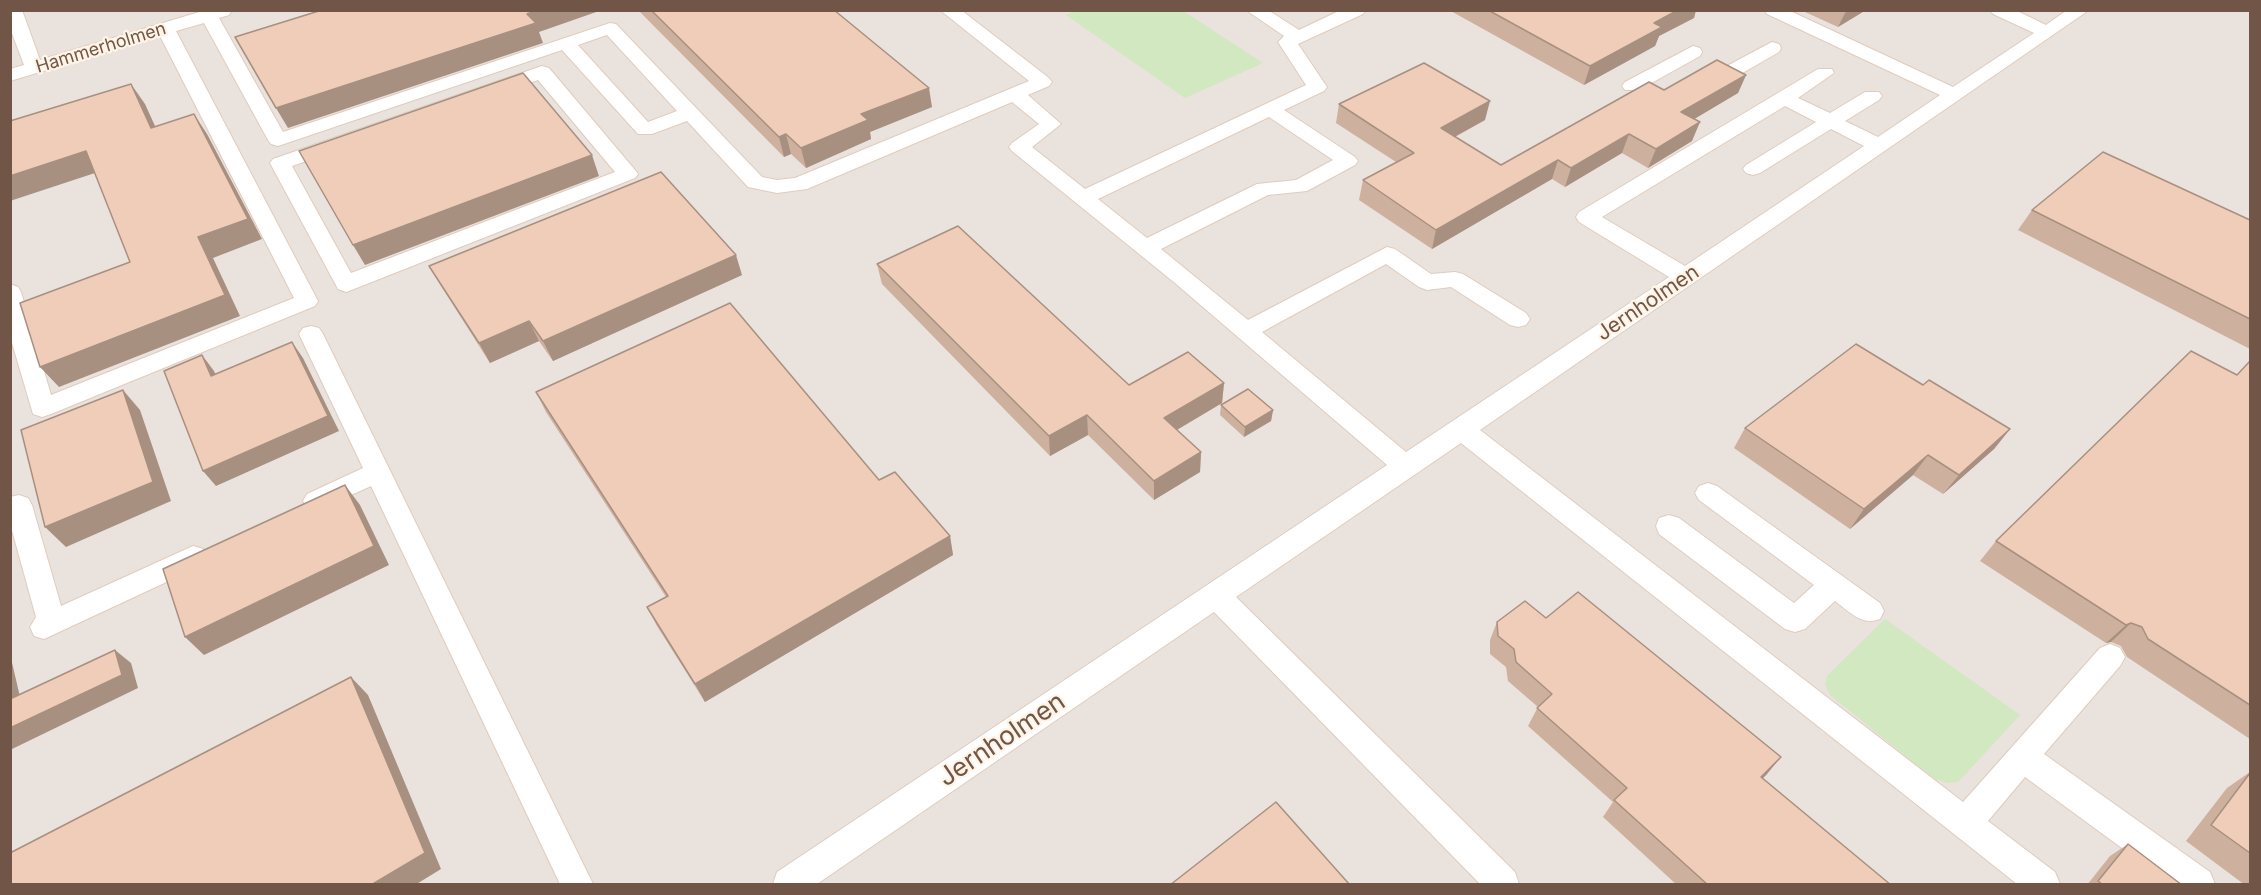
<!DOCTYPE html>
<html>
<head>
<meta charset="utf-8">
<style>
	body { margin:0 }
	#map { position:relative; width:2261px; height:895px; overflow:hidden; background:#fbf0e0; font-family:Inter,sans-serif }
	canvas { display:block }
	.frame { position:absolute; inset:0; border:12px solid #715648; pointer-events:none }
</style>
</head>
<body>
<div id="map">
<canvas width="2261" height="895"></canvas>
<div class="frame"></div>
</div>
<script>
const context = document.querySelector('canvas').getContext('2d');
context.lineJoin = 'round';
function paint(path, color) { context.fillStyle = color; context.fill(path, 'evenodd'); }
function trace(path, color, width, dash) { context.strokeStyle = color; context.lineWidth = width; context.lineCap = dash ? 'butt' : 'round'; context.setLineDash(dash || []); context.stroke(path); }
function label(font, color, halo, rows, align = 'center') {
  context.font = font + ' Inter,sans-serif'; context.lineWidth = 4.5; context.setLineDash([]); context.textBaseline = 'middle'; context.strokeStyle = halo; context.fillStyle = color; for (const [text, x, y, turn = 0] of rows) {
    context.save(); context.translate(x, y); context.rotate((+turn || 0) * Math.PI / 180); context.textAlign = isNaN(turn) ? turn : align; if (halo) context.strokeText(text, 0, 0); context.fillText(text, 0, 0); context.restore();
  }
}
paint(new Path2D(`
	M 11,11 L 2250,11 L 2250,884 L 11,884 Z`), '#eae2dc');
paint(new Path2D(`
	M 1077,10 L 1183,11 L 1263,63 L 1185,98 L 1066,15 Z
	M 1885,619 L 2020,715 L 1958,782 L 1947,783 L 1933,778 L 1830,695 L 1825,685 L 1827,676 Z`), '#d1e8c0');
const minor = new Path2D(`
	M 10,10 L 22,10 L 40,60 L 206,10 L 232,10 L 229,15 L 219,18 L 283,132 L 610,23 L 616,24 L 762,177 L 777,180 L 795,178 L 1029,81 L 940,10 L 961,10 L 1049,78 L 1052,82 L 1049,86 L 1028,95 L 1061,124 L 1032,147 L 1085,189 L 1306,85 L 1278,42 L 1284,36 L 1246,10 L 1268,10 L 1299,30 L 1341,10 L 1366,10 L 1363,14 L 1298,44 L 1327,87 L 1324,91 L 1284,110 L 1355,157 L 1358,161 L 1355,165 L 1307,191 L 1268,195 L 1161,249 L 1248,320 L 1387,247 L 1395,249 L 1431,274 L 1455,272 L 1463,274 L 1526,313 L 1530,319 L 1526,325 L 1518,327 L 1510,325 L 1451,287 L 1427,290 L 1419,287 L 1386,264 L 1262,332 L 1406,452 L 1669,277 L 1579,222 L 1576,217 L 1579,212 L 1818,69 L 1832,69 L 1834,73 L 1798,98 L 1830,113 L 1865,92 L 1879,92 L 1882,96 L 1879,100 L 1845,121 L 1878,137 L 1940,95 L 1767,14 L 1764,10 L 1788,10 L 1953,87 L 2034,33 L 1993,14 L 1990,10 L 2015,10 L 2046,25 L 2067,10 L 2089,10 L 1480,430 L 1963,802 L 2100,648 L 2110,644 L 2120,648 L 2125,657 L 2120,666 L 2044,754 L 2210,872 L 2215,884 L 2171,884 L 2025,777 L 1988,821 L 2055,872 L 2060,884 L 2017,884 L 1461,443 L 1236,597 L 1515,872 L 1519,884 L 1480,884 L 1214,612 L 817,884 L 773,884 L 777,872 L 1387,465 L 1175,283 L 1012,151 L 1009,147 L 1012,143 L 1039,124 L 1012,102 L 807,189 L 777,193 L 748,187 L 687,121 L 652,134 L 638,134 L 562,50 L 278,146 L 271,144 L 268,140 L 204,23 L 176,31 L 318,301 L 315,306 L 51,414 L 42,417 L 33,414 L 10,336 L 10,284 L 18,287 L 21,292 L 51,395 L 294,298 L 160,36 L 10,81 L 10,69 L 24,65 L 10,28 ZM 607,35 L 677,111 L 648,122 L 578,45 ZM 1785,106 L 1816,122 L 1746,165 L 1743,169 L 1746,173 L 1753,175 L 1760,173 L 1831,129 L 1864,146 L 1685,266 L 1602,217 ZM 1269,117 L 1333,160 L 1296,180 L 1257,184 L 1147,238 L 1098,199 Z
	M 1772,42 L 1779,44 L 1781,48 L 1779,52 L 1739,75 L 1725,75 L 1723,71 L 1725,67 Z
	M 1693,46 L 1700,48 L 1702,52 L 1700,56 L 1639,90 L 1625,90 L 1622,86 L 1625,82 Z
	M 542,66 L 549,68 L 635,170 L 638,174 L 635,178 L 354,289 L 346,292 L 338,289 L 270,163 L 273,159 ZM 538,80 L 615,172 L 351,273 L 292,166 Z
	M 311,326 L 319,328 L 323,334 L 593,884 L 560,884 L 371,486 L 316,511 L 307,508 L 303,501 L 307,494 L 363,468 L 299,334 L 303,328 Z
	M 1708,483 L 1717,486 L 1880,603 L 1884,611 L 1880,619 C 1861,626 1850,612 1835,601 L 1805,629 L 1795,632 L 1785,629 L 1659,534 L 1656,526 L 1659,518 L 1669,515 L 1679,518 L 1794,603 L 1814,585 L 1699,500 L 1695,493 L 1699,486 Z
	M 19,495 L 28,498 L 32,505 L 61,606 L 193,546 L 203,549 L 207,557 L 203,565 L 44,639 L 34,636 L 30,627 L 36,617 L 10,523 L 10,497 Z`);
trace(minor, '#dfccbd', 2);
paint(minor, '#fff');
paint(new Path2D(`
	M 638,10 L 841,10 L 836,12 L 932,107 L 870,132 L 871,139 L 806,168 L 791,154 L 784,157 Z
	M 1449,10 L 1696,10 L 1694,18 L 1659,36 L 1655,46 L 1584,85 Z
	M 1805,10 L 1866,10 L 1838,27 L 1805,12 Z
	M 1746,75 L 1738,93 L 1694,119 L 1692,141 L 1648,168 L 1622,153 L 1565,187 L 1552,179 L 1432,249 L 1359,200 L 1363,180 L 1396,162 L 1336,123 L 1339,104 L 1485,120 L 1455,137 L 1501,165 Z
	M 2032,210 L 2250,220 L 2250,349 L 2018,230 Z
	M 877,264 L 1129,385 L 1224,383 L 1222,403 L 1177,430 L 1201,452 L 1200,472 L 1154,500 L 1088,435 L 1050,456 L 882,284 Z
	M 429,266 L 742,275 L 553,361 L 539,341 L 490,363 L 441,286 Z
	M 2250,361 L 2250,739 L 2127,657 L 2121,646 L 2111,642 L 2106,643 L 1980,561 L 1996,541 L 2237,375 Z
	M 1923,385 L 2010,429 L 1994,449 L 1943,494 L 1913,475 L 1850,529 L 1734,448 L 1745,428 Z
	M 536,392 L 879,480 L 950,536 L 953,555 L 705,702 L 657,626 L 647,607 L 666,597 L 546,412 Z
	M 1221,405 L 1273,410 L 1271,421 L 1244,437 L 1220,415 Z
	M 1546,618 L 1767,774 L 1763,778 L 1891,885 L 1677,885 L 1603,817 L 1613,802 L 1528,726 L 1538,707 L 1508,681 L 1506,667 L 1490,654 L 1490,640 L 1497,622 Z
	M 2250,772 L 2250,885 L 2245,885 L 2186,841 L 2227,788 Z
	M 2128,844 L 2182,885 L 2087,885 L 2110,856 Z`), '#ceb09e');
paint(new Path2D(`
	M 537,10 L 602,10 L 539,32 L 543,43 L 288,128 L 276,108 Z
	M 1678,10 L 1696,10 L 1694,18 L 1659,36 L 1655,46 L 1584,85 L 1590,66 L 1654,23 Z
	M 1848,10 L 1866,10 L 1838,27 L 1845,13 Z
	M 1746,75 L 1738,93 L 1674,131 L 1681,112 Z
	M 131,84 L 145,104 L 165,148 L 151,128 Z
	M 929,88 L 932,107 L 870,132 L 871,139 L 806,168 L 801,148 L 861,114 Z
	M 1490,101 L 1485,120 L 1436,147 L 1441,128 Z
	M 194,114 L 207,134 L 262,239 L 213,258 L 240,316 L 59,387 L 40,367 L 198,237 Z
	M 1700,122 L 1692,141 L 1648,168 L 1656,149 Z
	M 786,134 L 791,154 L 784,157 L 779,137 Z
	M 1629,134 L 1622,153 L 1565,187 L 1571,168 Z
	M 86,151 L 101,171 L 10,201 L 10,176 Z
	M 592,155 L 599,176 L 365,265 L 353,245 Z
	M 1558,160 L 1552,179 L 1432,249 L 1436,230 Z
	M 736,255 L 742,275 L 553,361 L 543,341 Z
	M 529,321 L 539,341 L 490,363 L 479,343 Z
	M 292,342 L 303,358 L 339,431 L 216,486 L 203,471 Z
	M 202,355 L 214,371 L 223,391 L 211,376 Z
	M 1224,383 L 1222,403 L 1163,438 L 1164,418 Z
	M 123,390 L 140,410 L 171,501 L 66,547 L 45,527 Z
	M 1273,410 L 1271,421 L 1244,437 L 1245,427 Z
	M 1087,415 L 1088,435 L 1050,456 L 1049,436 Z
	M 2010,429 L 1994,449 L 1943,494 L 1959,475 Z
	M 1201,452 L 1200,472 L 1154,500 L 1154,481 Z
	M 1928,455 L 1913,475 L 1850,529 L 1864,509 Z
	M 345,485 L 360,505 L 389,565 L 204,655 L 185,637 Z
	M 950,536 L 953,555 L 705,702 L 695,684 Z
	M 2131,623 L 2111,642 L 2106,643 L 2126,625 Z
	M 115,650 L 131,663 L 138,688 L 10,750 L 10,728 Z
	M 10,654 L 24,714 L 10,704 Z
	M 351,677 L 368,695 L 441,869 L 415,885 L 371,885 Z
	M 1781,757 L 1767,774 L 1747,794 L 1761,777 Z`), '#a89081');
const building = new Path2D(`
	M 322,10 L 537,10 L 527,14 L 536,23 L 276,108 L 235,37 Z
	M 651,10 L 834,10 L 929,88 L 861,114 L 868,120 L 801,148 L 786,134 L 779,137 Z
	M 1488,10 L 1678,10 L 1654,23 L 1662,27 L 1590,66 Z
	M 1717,60 L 1746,75 L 1681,112 L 1700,122 L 1656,149 L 1629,134 L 1571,168 L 1558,160 L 1436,230 L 1363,180 L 1414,153 L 1339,104 L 1424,63 L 1490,101 L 1441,128 L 1501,165 L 1649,82 L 1664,90 Z
	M 523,73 L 592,155 L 353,245 L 299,151 Z
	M 131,84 L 151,128 L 194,114 L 248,219 L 198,237 L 225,295 L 40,367 L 20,303 L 130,262 L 86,151 L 10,176 L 10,121 Z
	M 2103,152 L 2250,220 L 2250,319 L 2032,210 Z
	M 661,172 L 736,255 L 543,341 L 529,321 L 479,343 L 429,266 Z
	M 958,226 L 1129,385 L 1188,352 L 1224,383 L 1164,418 L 1201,452 L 1154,481 L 1087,415 L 1049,436 L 877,264 Z
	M 730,303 L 879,480 L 895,472 L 950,536 L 695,684 L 647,607 L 668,596 L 536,392 Z
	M 292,342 L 328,416 L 203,471 L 164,371 L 202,355 L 211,376 Z
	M 1856,344 L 1923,385 L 1929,380 L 2010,429 L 1959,475 L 1928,455 L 1864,509 L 1745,428 Z
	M 2191,351 L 2237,375 L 2250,361 L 2250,705 L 2148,639 L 2142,627 L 2131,623 L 2126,625 L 1996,541 Z
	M 1248,389 L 1273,410 L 1245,427 L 1221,405 Z
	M 123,390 L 153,482 L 45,527 L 21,430 Z
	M 345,485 L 374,546 L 185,637 L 163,569 Z
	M 1578,592 L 1781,757 L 1761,777 L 1891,885 L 1708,885 L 1614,800 L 1627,788 L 1537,708 L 1552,694 L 1516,662 L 1514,649 L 1498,636 L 1497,622 L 1525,601 L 1546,618 Z
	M 115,650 L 122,675 L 10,728 L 10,699 Z
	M 351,677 L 425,853 L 371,885 L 10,885 L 10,853 Z
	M 2250,773 L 2250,853 L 2211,825 Z
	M 1276,802 L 1350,885 L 1170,885 Z
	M 2128,844 L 2182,885 L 2103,885 L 2098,881 Z`);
paint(building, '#f0cdb8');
trace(building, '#a89081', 1.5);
label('18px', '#715648', '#fff4e6', [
	["Hammerholmen",101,48,-17]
]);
label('21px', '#715648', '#fff4e6', [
	["Jernholmen",1648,303,-34]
]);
label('26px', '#715648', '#fff4e6', [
	["Jernholmen",1002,740,-34]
]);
</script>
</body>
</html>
